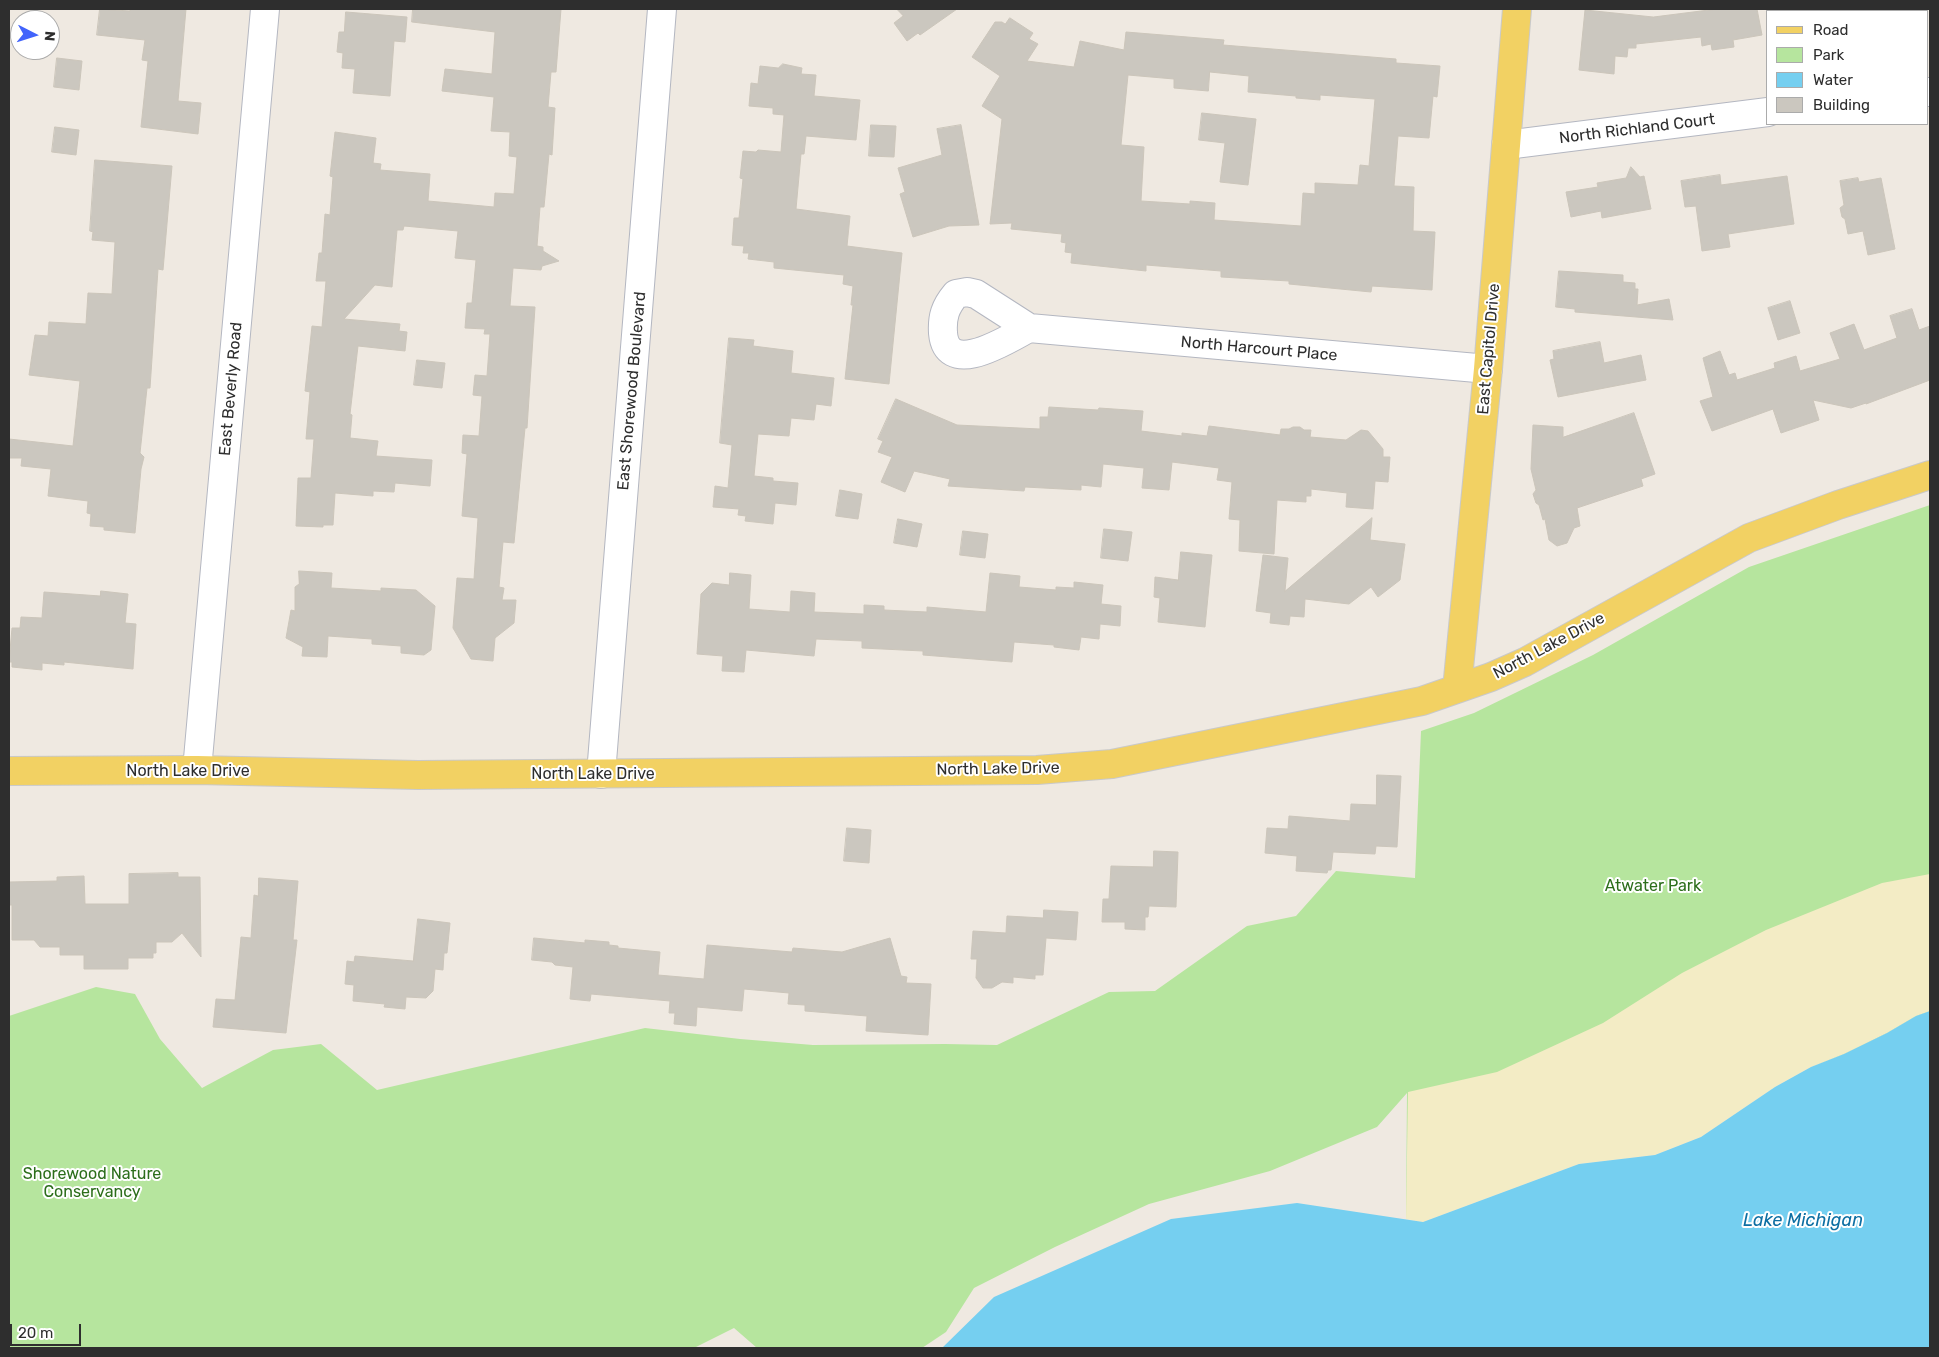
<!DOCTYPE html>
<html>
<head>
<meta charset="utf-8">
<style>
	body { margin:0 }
	#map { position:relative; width:1939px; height:1357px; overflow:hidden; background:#efe9e1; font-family:Rubik,sans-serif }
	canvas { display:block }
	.frame { position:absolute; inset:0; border:10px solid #2e2e2e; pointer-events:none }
	.legend { position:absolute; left:1766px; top:10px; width:162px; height:115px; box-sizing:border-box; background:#fff; border:1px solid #ababab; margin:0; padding:6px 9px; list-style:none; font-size:15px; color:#2e2e2e }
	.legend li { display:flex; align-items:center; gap:10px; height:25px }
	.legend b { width:25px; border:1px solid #ababab }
	.north { position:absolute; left:10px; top:10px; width:50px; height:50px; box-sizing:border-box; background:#fff; border:1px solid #ababab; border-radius:50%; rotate:95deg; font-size:14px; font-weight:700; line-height:20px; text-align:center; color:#2e2e2e }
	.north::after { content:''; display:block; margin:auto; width:18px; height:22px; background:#4264fb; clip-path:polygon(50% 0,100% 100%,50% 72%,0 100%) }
	.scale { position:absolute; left:10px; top:1324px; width:71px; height:22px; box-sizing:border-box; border:2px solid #2e2e2e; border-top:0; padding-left:6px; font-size:15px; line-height:18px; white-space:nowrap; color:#2e2e2e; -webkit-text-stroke:4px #fff; paint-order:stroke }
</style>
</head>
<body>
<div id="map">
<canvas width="1939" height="1357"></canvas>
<div class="frame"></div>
<ul class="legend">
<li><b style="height:6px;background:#f2d163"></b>Road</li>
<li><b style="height:14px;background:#b6e59e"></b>Park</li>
<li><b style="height:14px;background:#75cff0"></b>Water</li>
<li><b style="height:14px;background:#cbc7bf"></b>Building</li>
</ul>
<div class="north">N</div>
<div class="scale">20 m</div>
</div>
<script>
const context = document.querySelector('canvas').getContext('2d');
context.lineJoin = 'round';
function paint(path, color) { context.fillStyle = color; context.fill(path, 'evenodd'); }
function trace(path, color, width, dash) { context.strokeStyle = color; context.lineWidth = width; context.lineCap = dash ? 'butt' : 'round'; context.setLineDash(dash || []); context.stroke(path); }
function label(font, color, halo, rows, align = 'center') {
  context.font = font + ' Rubik,sans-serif'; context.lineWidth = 4; context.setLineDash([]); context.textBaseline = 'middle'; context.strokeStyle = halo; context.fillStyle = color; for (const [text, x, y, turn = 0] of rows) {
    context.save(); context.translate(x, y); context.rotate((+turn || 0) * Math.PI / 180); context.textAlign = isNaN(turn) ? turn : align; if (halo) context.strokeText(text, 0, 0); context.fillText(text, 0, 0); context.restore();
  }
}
paint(new Path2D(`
	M 1930,505 L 1930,1011 L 1916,1016 L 1887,1033 L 1844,1054 L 1406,1219 L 1407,1093 L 1377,1127 L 1270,1171 L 1149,1204 L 1055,1247 L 974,1288 L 946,1332 L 922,1348 L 757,1348 L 734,1328 L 694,1348 L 9,1348 L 9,1016 L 96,987 L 135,994 L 160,1039 L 202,1088 L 273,1050 L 321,1044 L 377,1090 L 645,1028 L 740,1039 L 813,1045 L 945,1044 L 997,1045 L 1109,992 L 1155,991 L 1247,926 L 1296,916 L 1336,871 L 1415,878 L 1421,731 L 1474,713 L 1593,655 L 1749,567 Z`), '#b6e59e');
paint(new Path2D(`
	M 1930,874 L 1930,1011 L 1916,1016 L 1887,1033 L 1844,1054 L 1811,1067 L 1775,1087 L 1701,1137 L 1655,1155 L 1579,1164 L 1423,1222 L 1406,1219 L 1408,1092 L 1497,1072 L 1603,1023 L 1682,973 L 1766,930 L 1882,883 Z`), '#f3ecc5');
paint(new Path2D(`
	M 1930,1011 L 1930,1348 L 942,1348 L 994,1297 L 1171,1219 L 1297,1203 L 1423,1222 L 1579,1164 L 1655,1155 L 1701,1137 L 1775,1087 L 1811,1067 L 1844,1054 L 1887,1033 L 1916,1016 Z`), '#75cff0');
const building = new Path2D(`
	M 100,9 L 130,11 L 130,9 L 186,9 L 178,101 L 201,103 L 198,134 L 141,127 L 148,61 L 142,60 L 145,40 L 97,35 Z
	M 413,9 L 561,9 L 556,72 L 551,72 L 548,107 L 555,108 L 552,155 L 549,154 L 544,207 L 540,207 L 537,246 L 543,247 L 543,251 L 559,261 L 542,266 L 541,270 L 513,268 L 510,306 L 535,307 L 527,428 L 525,428 L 514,543 L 503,542 L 499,587 L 504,588 L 502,600 L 516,600 L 514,623 L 495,638 L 493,661 L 471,659 L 453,628 L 457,578 L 474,579 L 478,518 L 462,516 L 467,454 L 462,453 L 463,435 L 479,436 L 482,396 L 473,395 L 475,375 L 487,376 L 490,334 L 484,334 L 485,329 L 465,328 L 467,303 L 472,303 L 476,260 L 455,258 L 458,231 L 404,226 L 403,230 L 397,230 L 392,287 L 375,285 L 344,319 L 400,324 L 399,331 L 407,332 L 405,351 L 358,346 L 350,414 L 352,415 L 350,438 L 378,441 L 376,456 L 432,460 L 430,486 L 395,483 L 394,492 L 373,491 L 373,496 L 335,493 L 333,525 L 323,525 L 323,527 L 296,526 L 298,478 L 311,478 L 314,439 L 306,439 L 310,392 L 305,391 L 312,326 L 322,327 L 326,281 L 316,281 L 319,253 L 322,253 L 325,214 L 330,215 L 333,177 L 330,176 L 335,132 L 376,138 L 373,163 L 381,164 L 380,170 L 430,174 L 428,201 L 494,207 L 495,193 L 514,194 L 517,157 L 509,156 L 510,132 L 491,131 L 494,97 L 442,91 L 445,69 L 492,74 L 495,32 L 412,22 Z
	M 897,9 L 957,9 L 920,35 L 918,33 L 907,41 L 894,23 L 903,16 Z
	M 1717,9 L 1757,9 L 1762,35 L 1733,40 L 1734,47 L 1712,50 L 1711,44 L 1702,46 L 1701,37 L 1636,44 L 1636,48 L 1628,48 L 1627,57 L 1615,56 L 1614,74 L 1579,70 L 1585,10 L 1653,17 Z
	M 346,12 L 407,17 L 405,42 L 394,41 L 390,96 L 353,93 L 355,69 L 342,68 L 343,53 L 337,52 L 339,32 L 344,32 Z
	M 1010,18 L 1033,33 L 1029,39 L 1038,44 L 1027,61 L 1074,67 L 1080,41 L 1124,50 L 1126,32 L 1224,40 L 1223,45 L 1396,59 L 1396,63 L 1440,66 L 1437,97 L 1433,96 L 1429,138 L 1398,136 L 1394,186 L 1414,187 L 1413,231 L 1435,232 L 1432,290 L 1372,286 L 1371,292 L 1289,284 L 1289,281 L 1221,277 L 1221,271 L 1146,265 L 1146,271 L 1071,263 L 1072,253 L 1065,252 L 1066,243 L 1061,242 L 1062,234 L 1011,229 L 1012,223 L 990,224 L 1002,119 L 982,106 L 1000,76 L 972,57 L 995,22 L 1002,22 L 1005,24 ZM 1210,72 L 1249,76 L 1248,92 L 1296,96 L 1296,98 L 1320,100 L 1320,95 L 1375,99 L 1369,166 L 1360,165 L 1358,185 L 1315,183 L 1315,194 L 1303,193 L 1301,226 L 1214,220 L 1215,203 L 1190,201 L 1190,204 L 1141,201 L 1144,147 L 1121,145 L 1128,75 L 1174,79 L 1174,88 L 1208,91 Z
	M 57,58 L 82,61 L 79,90 L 54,87 Z
	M 783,64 L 802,68 L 801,74 L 816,75 L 814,96 L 860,100 L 856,140 L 806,136 L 804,154 L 801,154 L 796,209 L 850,216 L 847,246 L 902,253 L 889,384 L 845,379 L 853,305 L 851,305 L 853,286 L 843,284 L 844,275 L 774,268 L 774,262 L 748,259 L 749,253 L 743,253 L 744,246 L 732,245 L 734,218 L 739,218 L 743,179 L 740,178 L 743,151 L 756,152 L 758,150 L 781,152 L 784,115 L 773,114 L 773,108 L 749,106 L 751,83 L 758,84 L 760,66 L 778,68 Z
	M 1202,113 L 1256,119 L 1248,185 L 1220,182 L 1225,143 L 1199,140 Z
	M 871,125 L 896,126 L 894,157 L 869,156 Z
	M 961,125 L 979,225 L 949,226 L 913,237 L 900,194 L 905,192 L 898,168 L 942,155 L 937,129 Z
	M 55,127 L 79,130 L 76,155 L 52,152 Z
	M 95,160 L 172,166 L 163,270 L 158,269 L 150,388 L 147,388 L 140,453 L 144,457 L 141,469 L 135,533 L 104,530 L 104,527 L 90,526 L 91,514 L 87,513 L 88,501 L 48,496 L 51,469 L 21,466 L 22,458 L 9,458 L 9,439 L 73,446 L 80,381 L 29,375 L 35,335 L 48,336 L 49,322 L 86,324 L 88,293 L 112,294 L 115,242 L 92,240 L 93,232 L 90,231 Z
	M 1631,167 L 1640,177 L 1644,176 L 1651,209 L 1602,218 L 1601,211 L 1571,217 L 1566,192 L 1598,187 L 1597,183 L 1626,178 Z
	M 1720,175 L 1721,185 L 1787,176 L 1794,224 L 1728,234 L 1730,247 L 1702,251 L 1696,206 L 1685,207 L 1681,181 Z
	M 1858,178 L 1859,182 L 1881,178 L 1895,249 L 1868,255 L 1863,231 L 1848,234 L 1845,219 L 1842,217 L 1840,208 L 1844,205 L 1840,181 Z
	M 1559,271 L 1623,275 L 1623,282 L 1635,283 L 1635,289 L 1638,289 L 1637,305 L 1669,299 L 1673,320 L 1575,312 L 1575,309 L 1556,307 Z
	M 1790,301 L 1800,333 L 1778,340 L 1768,308 Z
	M 1912,309 L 1919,330 L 1930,326 L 1930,380 L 1866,404 L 1866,403 L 1851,408 L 1813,400 L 1819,420 L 1781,433 L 1773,409 L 1712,431 L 1700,401 L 1713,397 L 1703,358 L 1720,351 L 1729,375 L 1735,373 L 1737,380 L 1775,368 L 1774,363 L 1796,356 L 1800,371 L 1840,359 L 1830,333 L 1854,324 L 1864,350 L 1897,338 L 1890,316 Z
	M 729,338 L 754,340 L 753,346 L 793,351 L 791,373 L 834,378 L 831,406 L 816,404 L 814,420 L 791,418 L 789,436 L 758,434 L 754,476 L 773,478 L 773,481 L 798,483 L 796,505 L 775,503 L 773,524 L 745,521 L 746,516 L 738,515 L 739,509 L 713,507 L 715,486 L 728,488 L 732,445 L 720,443 Z
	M 1600,342 L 1604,363 L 1641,355 L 1646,380 L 1558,397 L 1550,360 L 1554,359 L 1553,351 Z
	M 417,360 L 445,363 L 442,388 L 414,385 Z
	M 896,399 L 957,425 L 1040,429 L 1040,417 L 1048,417 L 1049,407 L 1098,410 L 1099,408 L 1143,411 L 1141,431 L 1182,436 L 1182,433 L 1207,436 L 1209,426 L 1280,435 L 1281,429 L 1289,429 L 1293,427 L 1300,427 L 1304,430 L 1311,430 L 1310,437 L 1346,440 L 1361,430 L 1368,431 L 1383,449 L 1383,457 L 1390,457 L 1388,482 L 1375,481 L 1373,509 L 1346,507 L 1347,493 L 1311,489 L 1311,496 L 1306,496 L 1306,502 L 1277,500 L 1274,554 L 1239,551 L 1240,520 L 1229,519 L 1232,482 L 1217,480 L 1219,468 L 1172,462 L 1169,490 L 1142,488 L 1144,468 L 1103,464 L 1101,487 L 1081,485 L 1081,490 L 1025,487 L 1024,491 L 948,486 L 950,479 L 914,471 L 905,492 L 881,482 L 892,457 L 878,452 L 883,441 L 878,439 Z
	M 1634,413 L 1655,474 L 1641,479 L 1643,486 L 1577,508 L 1580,526 L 1574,528 L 1567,543 L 1557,546 L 1549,540 L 1545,519 L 1543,520 L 1539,505 L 1536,503 L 1533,494 L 1536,490 L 1531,469 L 1533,425 L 1563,427 L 1563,437 Z
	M 840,490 L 862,494 L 858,519 L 836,516 Z
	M 1372,518 L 1370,540 L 1405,544 L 1400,580 L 1378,597 L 1371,587 L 1349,604 L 1305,599 L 1304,617 L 1290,616 L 1289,625 L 1270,623 L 1271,613 L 1256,611 L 1263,555 L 1288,558 L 1285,591 Z
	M 898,519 L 922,524 L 917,547 L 894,543 Z
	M 1104,529 L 1132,532 L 1128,561 L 1101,558 Z
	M 963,531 L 988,534 L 985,558 L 960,555 Z
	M 1181,552 L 1212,555 L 1205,627 L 1158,622 L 1160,598 L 1154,597 L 1155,577 L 1178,580 Z
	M 299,571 L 332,573 L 331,588 L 381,591 L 381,588 L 416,590 L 435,606 L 431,650 L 424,655 L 401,653 L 401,646 L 372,644 L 372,639 L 328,636 L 327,657 L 302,656 L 303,647 L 286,638 L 291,610 L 295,611 L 295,587 L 299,584 Z
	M 730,573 L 751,575 L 749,609 L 790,612 L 791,591 L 815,593 L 814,612 L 864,614 L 864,605 L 884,606 L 884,610 L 927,612 L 927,607 L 986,612 L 990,573 L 1020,576 L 1019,587 L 1056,590 L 1056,587 L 1074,588 L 1074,582 L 1103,585 L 1101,604 L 1121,606 L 1120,626 L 1100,624 L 1099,639 L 1081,637 L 1079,650 L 1054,647 L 1054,645 L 1014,642 L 1012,662 L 923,655 L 923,651 L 862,648 L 862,641 L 816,639 L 814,656 L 746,650 L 744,672 L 722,671 L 723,656 L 697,654 L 701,594 L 712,583 L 729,585 Z
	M 101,591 L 128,594 L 125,623 L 136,624 L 133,669 L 64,662 L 64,665 L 42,663 L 42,670 L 12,667 L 12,662 L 9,662 L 12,628 L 20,628 L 21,617 L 42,618 L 44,592 L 100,596 Z
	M 1377,775 L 1401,776 L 1397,847 L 1376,846 L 1375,854 L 1333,852 L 1331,870 L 1328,870 L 1327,873 L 1296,871 L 1297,856 L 1265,853 L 1267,828 L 1288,829 L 1289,816 L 1350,821 L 1351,804 L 1376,805 Z
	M 847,828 L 871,830 L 869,863 L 844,861 Z
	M 1154,851 L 1178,852 L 1176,907 L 1149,906 L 1148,917 L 1145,917 L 1145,930 L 1125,929 L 1125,922 L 1102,922 L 1103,899 L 1109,899 L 1111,866 L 1153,867 Z
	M 178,873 L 178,877 L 200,877 L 201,957 L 182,933 L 172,942 L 156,942 L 156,953 L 153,953 L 153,958 L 128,958 L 128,969 L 84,969 L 84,955 L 60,955 L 60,947 L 40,947 L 34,940 L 12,940 L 12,905 L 9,905 L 9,882 L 57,881 L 57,877 L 84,876 L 85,904 L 129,904 L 129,874 Z
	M 259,878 L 298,881 L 293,940 L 297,940 L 286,1033 L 213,1027 L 216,999 L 235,1000 L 241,937 L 251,938 L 254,895 L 258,896 Z
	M 1044,910 L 1078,912 L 1076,940 L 1046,938 L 1043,975 L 1035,975 L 1035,979 L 1013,977 L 1013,983 L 1002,982 L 992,988 L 983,988 L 976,978 L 977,959 L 971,959 L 973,931 L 1006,933 L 1007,916 L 1043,918 Z
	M 418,919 L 450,923 L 447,953 L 444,953 L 443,970 L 435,969 L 433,991 L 426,998 L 406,997 L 405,1009 L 384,1007 L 385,1004 L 353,1001 L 354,985 L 345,984 L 347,961 L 354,962 L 355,956 L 413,961 Z
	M 534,938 L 585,943 L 585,940 L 609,942 L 609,945 L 618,946 L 618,948 L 660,952 L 658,975 L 704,979 L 707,945 L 792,952 L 793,948 L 842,952 L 890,938 L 901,976 L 907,977 L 906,983 L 931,984 L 928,1035 L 866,1031 L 867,1016 L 805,1011 L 805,1005 L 788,1004 L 789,993 L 744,989 L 742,1011 L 697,1007 L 696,1026 L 674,1024 L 675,1013 L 669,1013 L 670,1001 L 591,994 L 590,1001 L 570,999 L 573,967 L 555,965 L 552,962 L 532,960 Z`);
paint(building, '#cbc7bf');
trace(building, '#cbc5ba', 1);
const minor = new Path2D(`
	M 1928,92 L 1930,92
	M 1506,145 L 1768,112
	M 1029,328 C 1008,339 947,379 943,333 C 942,317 945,307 956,294 L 967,292 L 976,294 L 1029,328 L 1488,369
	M 197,770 L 265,9
	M 601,774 L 662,9`);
const major = new Path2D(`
	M 1457,689 L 1488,369 L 1517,9
	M 9,771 L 197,770 L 418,775 L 1037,770 L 1112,764 L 1422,701 L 1491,677 L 1525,662 L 1749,538 L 1838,505 L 1930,475`);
trace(minor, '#b4b7c1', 30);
trace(major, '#c9c9c9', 30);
trace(minor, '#fff', 28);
trace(major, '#f2d163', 28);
label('16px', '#2e2e2e', '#fff', [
	["North Richland Court",1637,129,-7],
	["North Harcourt Place",1259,349,5],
	["East Capitol Drive",1489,349,-85],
	["East Beverly Road",231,389,-85],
	["East Shorewood Boulevard",632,391,-85],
	["North Lake Drive",1549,646,-28],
	["North Lake Drive",998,769,-1],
	["North Lake Drive",188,771],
	["North Lake Drive",593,774]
]);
label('16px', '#2c6e1b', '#fff', [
	["Atwater Park",1653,886],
	["Shorewood Nature",92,1174],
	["Conservancy",92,1192]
]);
label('italic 18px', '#0d6fa3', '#fff', [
	["Lake Michigan",1803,1221]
]);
</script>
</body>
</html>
